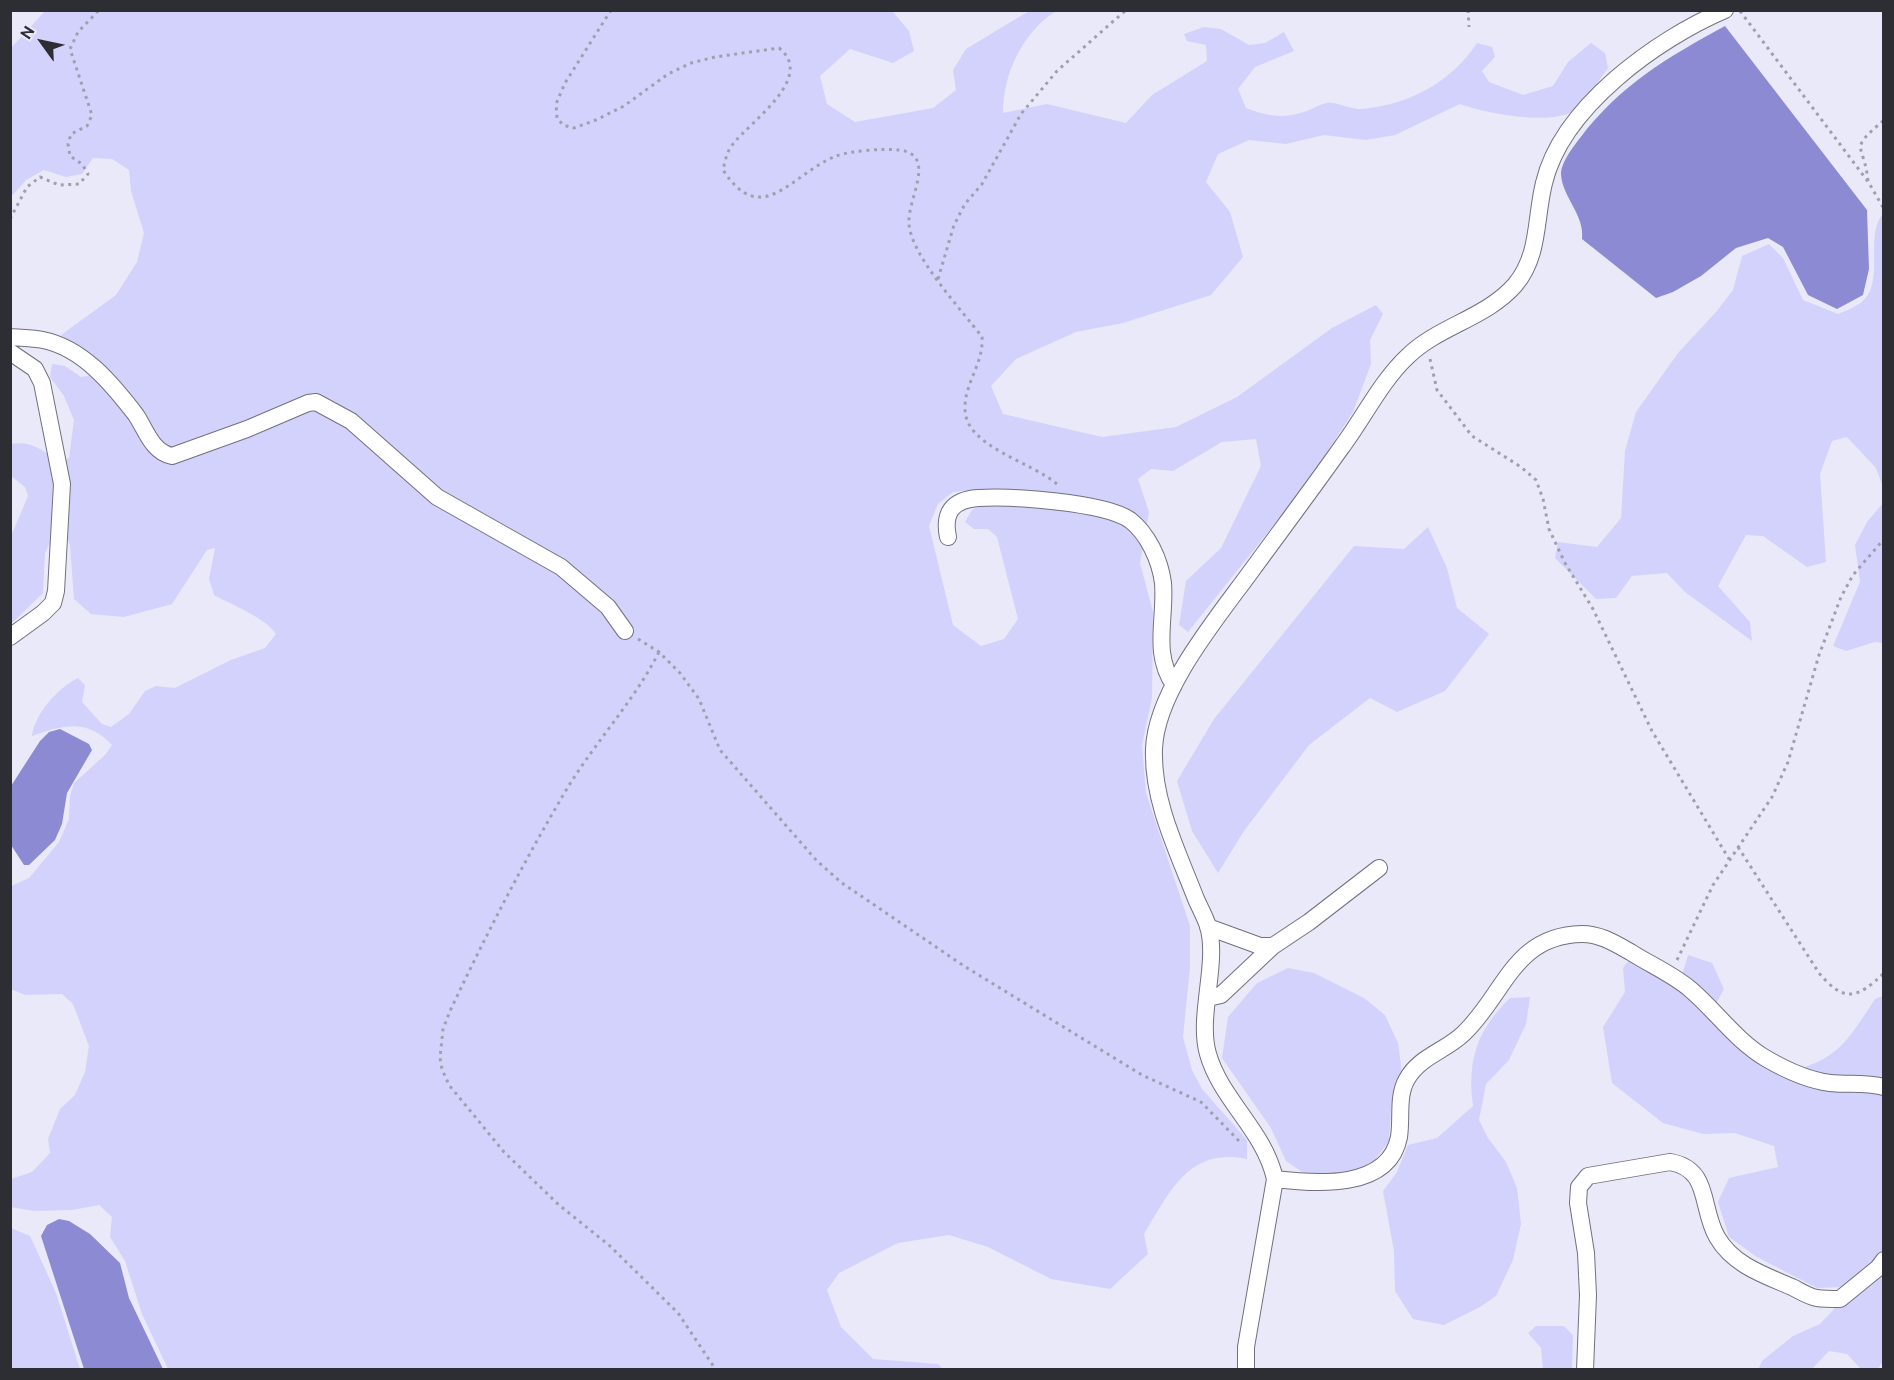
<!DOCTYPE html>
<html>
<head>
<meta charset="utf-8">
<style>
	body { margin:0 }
	#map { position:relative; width:1894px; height:1380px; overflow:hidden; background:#e9e9f9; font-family:Ubuntu,sans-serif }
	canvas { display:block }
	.frame { position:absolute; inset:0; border:12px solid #2d2d34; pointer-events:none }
	.north { position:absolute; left:12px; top:12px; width:60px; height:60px; -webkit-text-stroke:4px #e9e9f9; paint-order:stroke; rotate:303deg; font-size:16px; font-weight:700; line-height:24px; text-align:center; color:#2d2d34 }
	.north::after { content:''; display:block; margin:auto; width:21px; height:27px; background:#2d2d34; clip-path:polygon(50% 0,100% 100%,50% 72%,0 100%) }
</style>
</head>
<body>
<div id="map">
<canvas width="1894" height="1380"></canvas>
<div class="frame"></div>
<div class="north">N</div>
</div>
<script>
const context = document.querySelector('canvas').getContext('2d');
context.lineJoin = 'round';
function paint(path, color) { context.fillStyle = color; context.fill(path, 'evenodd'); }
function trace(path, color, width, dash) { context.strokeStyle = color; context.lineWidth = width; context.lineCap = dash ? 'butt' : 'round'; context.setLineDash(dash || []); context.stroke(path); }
paint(new Path2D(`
	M 45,11 L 892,11 L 909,31 L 914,51 L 893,63 L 850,49 L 820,76 L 827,104 L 855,122 L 933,108 L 956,90 L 953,70 L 966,49 L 1029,11 L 1056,11 C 1023,32 1003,73 1003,113 L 1047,104 L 1126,123 L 1152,95 L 1207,61 L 1206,45 L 1187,41 L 1184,34 L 1204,27 L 1221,29 L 1249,45 L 1265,43 L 1284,32 L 1294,51 L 1255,67 L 1238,89 L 1246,108 C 1267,116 1282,119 1304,112 C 1311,110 1318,105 1326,103 C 1337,101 1350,110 1362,109 C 1408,105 1452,82 1477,43 L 1492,47 L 1495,57 L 1482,71 L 1489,82 L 1523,95 L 1553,86 L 1568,62 L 1591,43 L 1605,53 L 1608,68 C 1598,81 1586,102 1573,111 C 1550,126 1485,113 1460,104 L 1395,135 L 1366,140 L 1324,135 L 1286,144 L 1249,140 L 1218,154 L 1206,182 L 1230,212 L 1243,257 L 1211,295 L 1123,323 L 1076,332 L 1016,359 L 991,386 L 1003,414 L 1102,437 L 1176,427 L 1237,397 L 1332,328 L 1376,305 L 1383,314 L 1370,340 L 1371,364 L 1353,412 L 1305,486 L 1188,632 L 1179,625 L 1186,581 L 1221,548 L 1261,466 L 1256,439 L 1222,442 L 1173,471 L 1151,469 L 1138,479 L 1149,512 L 1140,563 L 1153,612 L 1152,698 L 1142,745 L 1146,793 L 1190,926 L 1190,967 L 1183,1037 L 1192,1070 L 1202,1089 L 1247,1140 L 1247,1159 C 1189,1147 1170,1191 1144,1234 L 1148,1254 L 1110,1289 L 1051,1279 L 988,1247 L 949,1235 L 898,1243 L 839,1273 L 827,1290 L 841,1327 L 873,1359 L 938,1364 L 943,1369 L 168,1369 L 142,1314 L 125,1261 L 110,1237 L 112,1217 L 99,1205 L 72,1210 L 34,1211 L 11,1207 L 11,1179 L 32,1172 L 50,1153 L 48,1139 L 60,1109 L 75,1095 L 85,1072 L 89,1046 L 73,1004 L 62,994 L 25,995 L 11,989 L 11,886 L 29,878 L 59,842 L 69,819 L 70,796 L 74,783 L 105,755 L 112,745 C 87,718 63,725 32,736 C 35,713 58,688 78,678 L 85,685 L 82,702 L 102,724 L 111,727 L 129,714 L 145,691 L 156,686 L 175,688 L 231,660 L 265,648 L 276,634 C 266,618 232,605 214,595 L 209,579 L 215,548 L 207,550 L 172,604 L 124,617 L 91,614 L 74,599 L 70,545 L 66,534 L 53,536 L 45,553 L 43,593 L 11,624 L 11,536 L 28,496 L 25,487 L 11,476 L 11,444 C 30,441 43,449 57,462 L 69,458 L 74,420 L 64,396 L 50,377 L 52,364 L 65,366 L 81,377 L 94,375 L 61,335 L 116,295 L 137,262 L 144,233 L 131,191 L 129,170 L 112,159 L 93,158 L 82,174 L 66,177 L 44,170 L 26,180 L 11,197 L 11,48 ZM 985,489 L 995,498 L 972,510 L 965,522 L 974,529 L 988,529 L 997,537 L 1018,619 L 1004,639 L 981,646 L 953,625 L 929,526 L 938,504 L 953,492 Z
	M 1882,215 L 1883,487 L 1876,468 L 1847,437 L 1832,441 L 1820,474 L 1826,562 L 1807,567 L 1763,536 L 1746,535 L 1718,586 L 1750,622 L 1752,641 L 1685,592 L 1667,573 L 1632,576 L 1616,598 L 1596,599 L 1555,558 L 1558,542 L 1597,547 L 1621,518 L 1625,451 L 1636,412 L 1678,353 L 1716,312 L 1733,290 L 1742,256 L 1769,244 L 1783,258 L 1803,300 L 1838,314 C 1845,311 1853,308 1859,304 C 1887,286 1864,238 1882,215 Z
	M 1883,503 L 1883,643 L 1875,642 L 1846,651 L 1833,646 L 1860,582 L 1855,545 L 1867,522 Z
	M 1428,527 L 1447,568 L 1457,608 L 1489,634 L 1445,691 L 1397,712 L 1370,698 L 1309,745 L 1244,831 L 1218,873 L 1192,831 L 1177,781 L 1214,719 L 1354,546 L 1404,549 Z
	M 1688,955 L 1712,963 L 1724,989 L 1710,1015 L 1742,1049 L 1778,1075 C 1837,1060 1843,1048 1875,999 L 1883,996 L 1884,1252 L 1877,1262 L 1844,1287 L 1817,1288 L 1757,1257 L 1729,1237 L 1718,1202 L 1729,1178 L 1778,1167 L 1774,1146 L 1735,1133 L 1703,1134 L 1663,1123 L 1612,1083 L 1603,1027 L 1625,992 L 1623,968 L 1629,960 L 1682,975 Z
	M 1288,968 L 1314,973 L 1364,998 L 1385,1015 L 1398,1043 L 1402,1073 L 1391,1109 L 1389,1142 L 1372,1163 L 1347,1172 L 1305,1174 L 1286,1161 L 1271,1128 L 1222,1058 L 1228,1017 L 1257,983 Z
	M 1530,997 L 1526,1024 L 1509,1060 L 1486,1084 L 1479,1120 L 1488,1138 L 1506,1162 L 1517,1188 L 1521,1224 L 1513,1260 L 1496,1296 L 1480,1307 L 1444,1325 L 1413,1319 L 1395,1291 L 1394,1251 L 1383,1191 L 1397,1172 L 1408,1145 L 1437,1138 L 1473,1106 C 1467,1060 1477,1030 1510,998 Z
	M 11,1228 L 30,1236 L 56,1293 L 80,1369 L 11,1369 Z
	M 1883,1271 L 1883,1361 L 1878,1369 L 1861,1369 L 1847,1354 L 1829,1351 L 1812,1369 L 1758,1370 L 1762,1361 L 1793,1336 L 1820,1324 L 1836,1307 Z
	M 1536,1326 L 1564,1326 L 1573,1335 L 1572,1369 L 1543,1369 L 1541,1348 L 1528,1333 Z`), '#d2d2fd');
paint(new Path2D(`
	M 1725,26 L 1867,210 L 1869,269 L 1863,295 L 1837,309 L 1808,295 L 1783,247 L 1768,238 L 1736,248 L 1701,276 L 1673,292 L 1656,298 L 1582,239 C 1585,215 1562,197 1561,174 C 1561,162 1574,146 1580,138 C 1620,85 1668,57 1725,26 Z
	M 60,729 L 89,744 L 92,750 L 67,793 L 62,824 L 55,840 L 29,865 L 24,865 L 11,845 L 11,786 L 40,741 L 49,732 Z
	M 59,1219 L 69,1221 L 90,1234 L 120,1263 L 129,1298 L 163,1369 L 84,1369 L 41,1236 L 47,1225 Z`), '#8d8ad4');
const minor = new Path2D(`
	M 10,337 C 21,338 33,338 43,340 C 83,348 113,385 136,415 C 146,430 152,452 172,456 L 247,429 L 308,403 L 316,402 L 351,421 L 437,497 L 561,567 L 608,607 L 625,631
	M 10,352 L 35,369 L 42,383 L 62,484 L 56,591 L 53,603 L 43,613 L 10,637
	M 948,537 C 943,513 952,500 978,498 C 1010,496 1104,502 1130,520 C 1148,534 1160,560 1163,583 C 1166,619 1152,653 1174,685
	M 1208,927 L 1260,946 L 1273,946
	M 1208,998 L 1221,995 L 1273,946 L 1309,922 L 1379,868
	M 1275,1179 C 1316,1184 1389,1190 1399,1137 C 1402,1118 1397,1096 1407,1079 C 1419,1057 1445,1051 1463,1034 C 1504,996 1513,935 1582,934 C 1601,934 1616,944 1632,953 C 1651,965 1672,974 1690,989 C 1716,1011 1736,1041 1767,1059 C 1786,1070 1807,1080 1830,1083 C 1848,1085 1865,1082 1884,1087
	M 1246,1370 L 1246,1347 L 1275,1179 C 1264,1130 1221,1100 1208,1054 C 1197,1016 1219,963 1208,926 C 1205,917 1200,908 1196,899 C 1178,852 1152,801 1154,749 C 1156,690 1218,617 1252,570 C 1282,529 1312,489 1341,448 C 1363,419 1381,381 1408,356 C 1439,326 1486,318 1515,285 C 1540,255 1535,219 1544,183 C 1562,107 1657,39 1725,10
	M 1585,1370 L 1588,1295 L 1586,1253 L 1578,1203 L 1579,1187 L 1588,1176 L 1670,1162 C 1711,1169 1700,1208 1717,1237 C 1733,1265 1764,1275 1792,1287 C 1800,1291 1809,1297 1817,1298 C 1824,1299 1833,1299 1840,1299 L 1878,1268 L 1884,1260`);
trace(minor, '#70717f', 18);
trace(new Path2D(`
	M 611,10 L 565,83 L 556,104 L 557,118 L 563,125 L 574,128 L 596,120 L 624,106 L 668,74 L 691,63 L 715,57 L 779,48 C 816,77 751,121 733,144 C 727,151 725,161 723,170 C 762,230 791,174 836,156 C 849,151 885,148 899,150 C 938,154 907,200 909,223 C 910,255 962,310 982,337 C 984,363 964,384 965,409 C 965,447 1033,462 1058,485
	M 1468,10 L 1469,27
	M 1740,11 L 1869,183 L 1884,209
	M 1868,181 C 1864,141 1847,152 1884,120
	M 10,219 L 27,187 L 40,177 L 59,185 L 79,184 L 88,174 L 82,164 L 70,156 L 68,144 L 71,134 L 87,126 L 92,115 L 70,49 L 78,32 L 99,10
	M 938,279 L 954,225 L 965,204 L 982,184 L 1021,114 L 1057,71 L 1126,10
	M 1430,359 L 1437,390 L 1472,436 L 1521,467 L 1536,480 L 1543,499 L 1549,529 L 1565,563 L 1593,609 L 1652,731 L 1729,859
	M 638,639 L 659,652 L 680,673 L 699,699 L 720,750 L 817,861 L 842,883 L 964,966 L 1142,1075 L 1201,1102 L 1240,1142
	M 659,652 C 633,703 594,743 565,792 C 523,863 485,937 450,1011 L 443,1029 L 440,1058 L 442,1069 L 449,1085 L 504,1152 L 559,1205 L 610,1246 L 678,1313 L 716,1370
	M 1738,847 L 1819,973 C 1844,1003 1857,999 1884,973
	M 1677,960 L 1713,885 L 1772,797 L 1788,762 L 1819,655 L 1841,597 L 1853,575 L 1884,539`), '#a0a0ad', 3, [3, 4.5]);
trace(minor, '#fff', 16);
</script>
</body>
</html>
